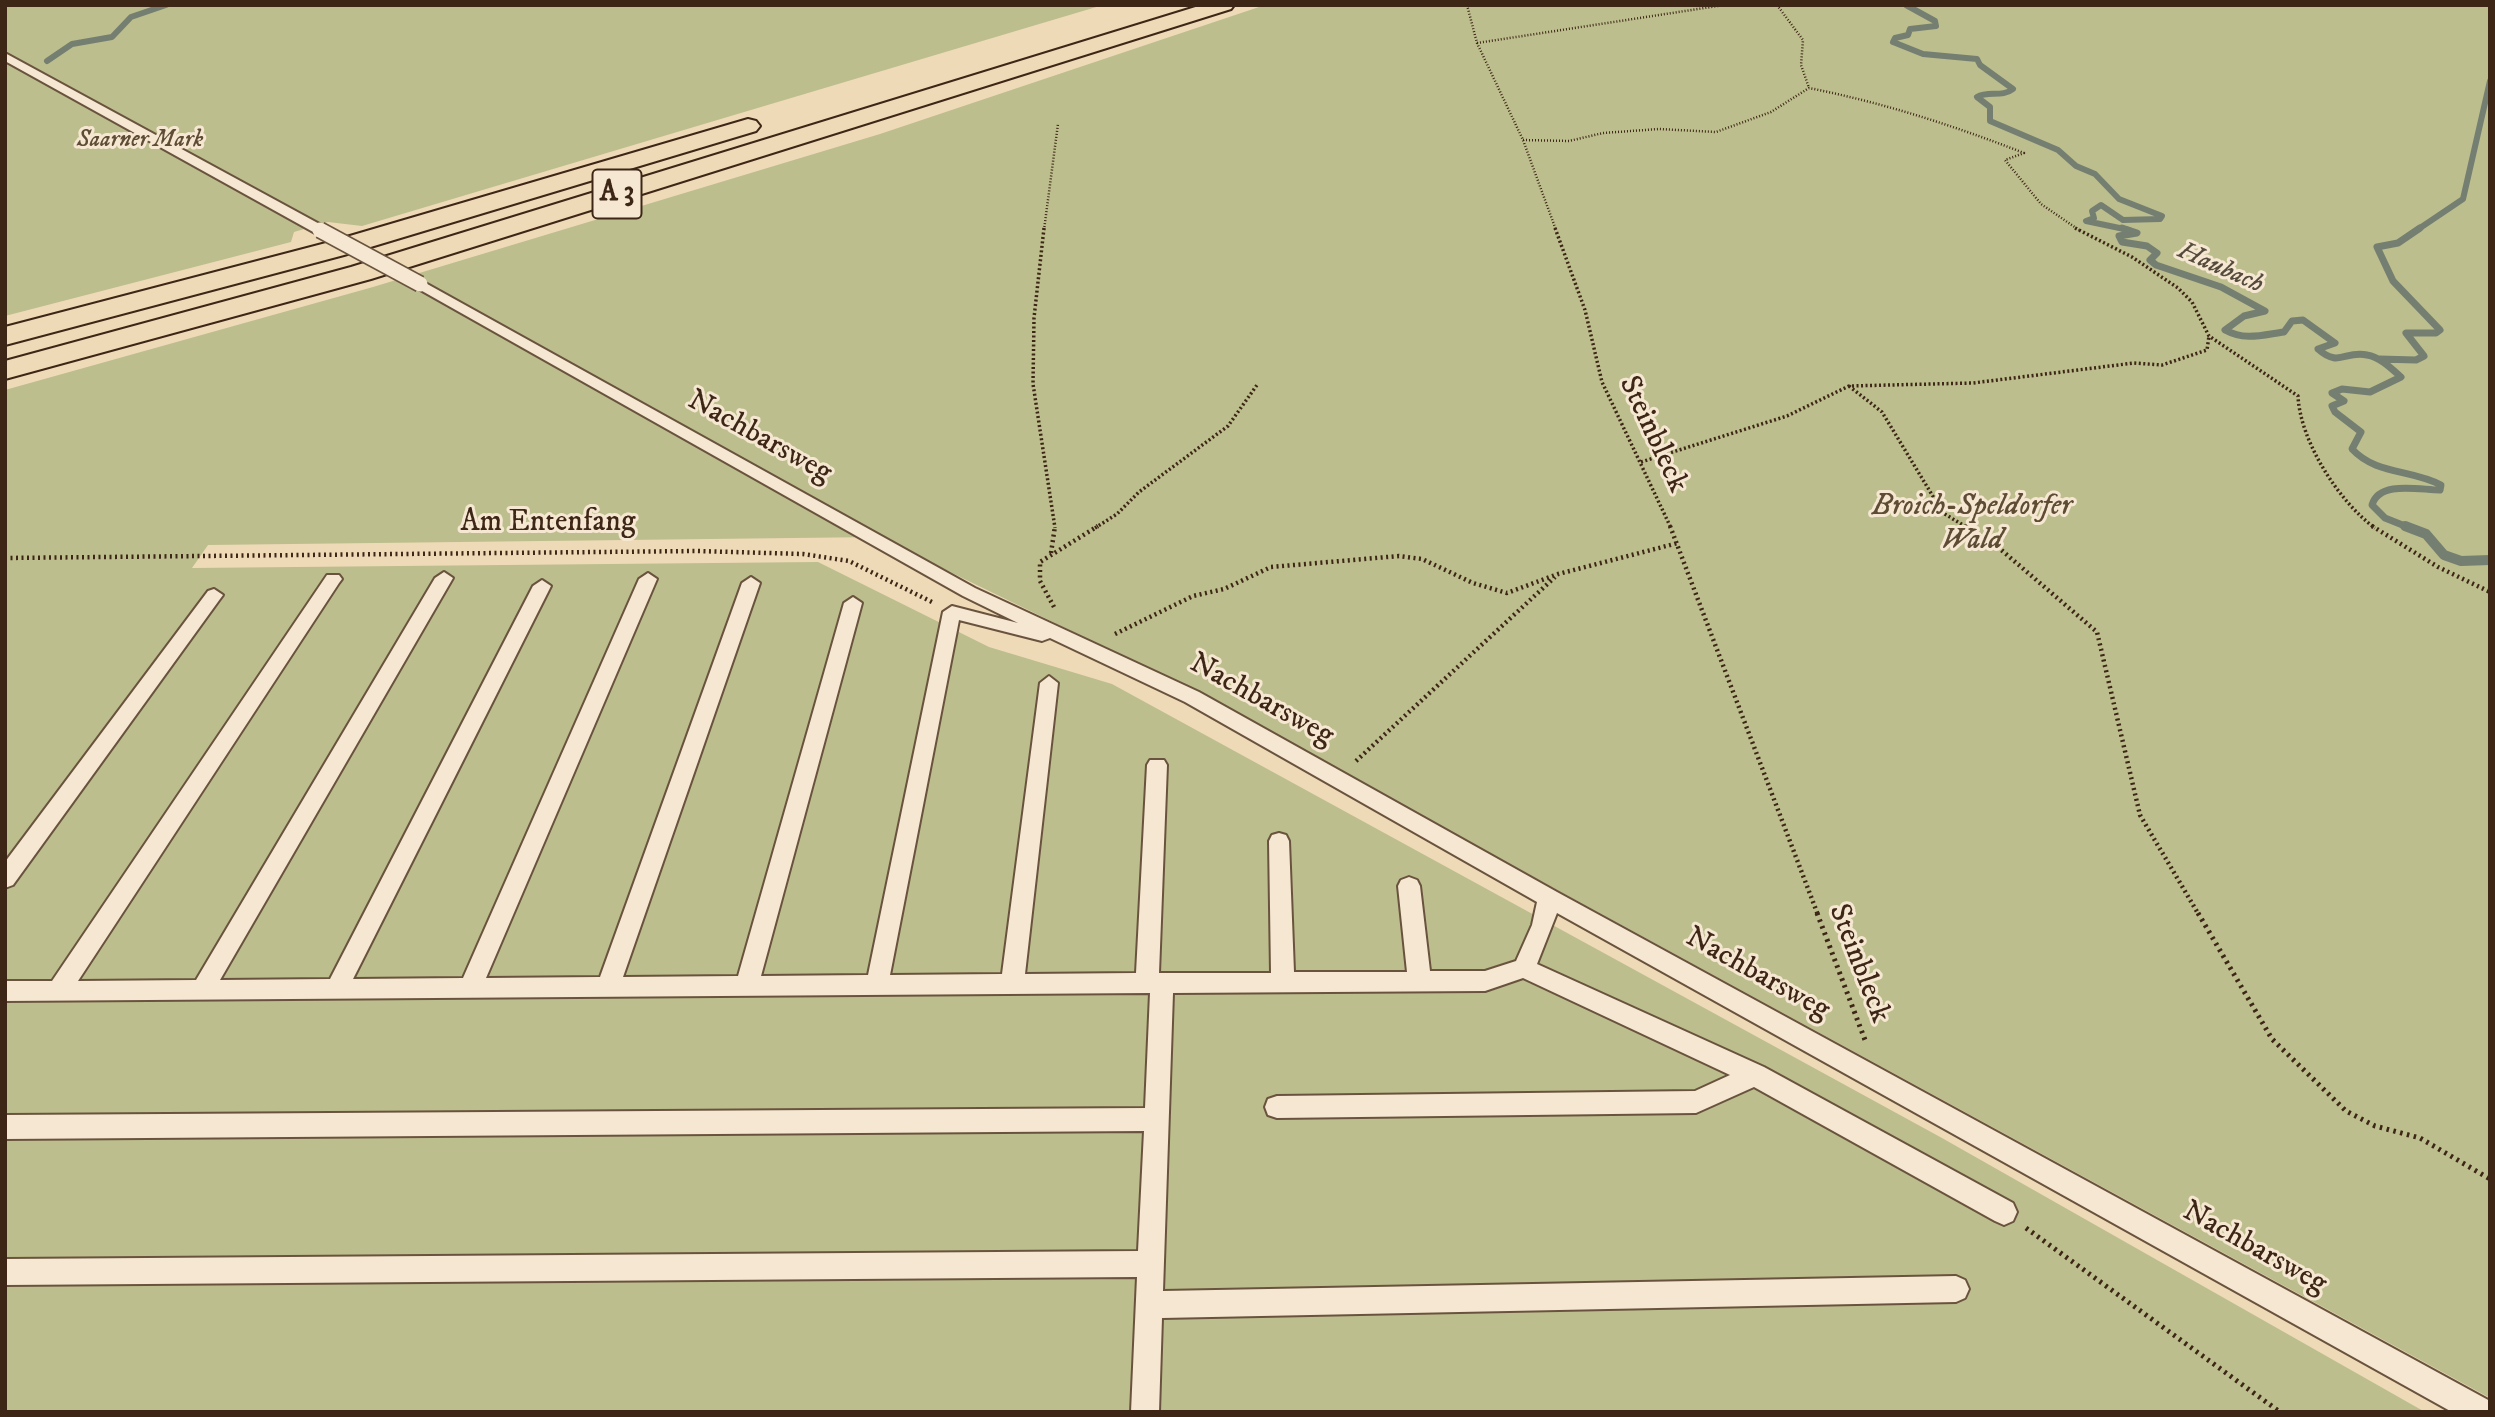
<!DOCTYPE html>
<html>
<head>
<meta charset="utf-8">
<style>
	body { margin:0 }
	#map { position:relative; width:2495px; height:1417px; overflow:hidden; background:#efdab8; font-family:"IM FELL DW Pica",serif }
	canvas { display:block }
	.frame { position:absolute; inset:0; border:7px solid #3e2616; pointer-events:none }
</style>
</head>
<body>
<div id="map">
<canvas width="2495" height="1417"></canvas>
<div class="frame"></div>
</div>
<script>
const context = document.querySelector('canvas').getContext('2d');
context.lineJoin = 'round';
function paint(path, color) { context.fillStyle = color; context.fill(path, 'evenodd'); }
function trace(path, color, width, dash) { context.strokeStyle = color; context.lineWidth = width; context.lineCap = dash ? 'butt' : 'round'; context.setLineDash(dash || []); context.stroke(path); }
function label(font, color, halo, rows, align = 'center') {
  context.font = font + ' "IM FELL DW Pica",serif'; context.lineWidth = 6; context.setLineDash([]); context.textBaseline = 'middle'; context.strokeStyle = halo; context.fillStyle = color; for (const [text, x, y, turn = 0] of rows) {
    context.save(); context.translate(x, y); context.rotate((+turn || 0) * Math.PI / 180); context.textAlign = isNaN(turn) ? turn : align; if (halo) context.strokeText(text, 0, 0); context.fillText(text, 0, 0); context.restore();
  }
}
paint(new Path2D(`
	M 5,5 L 1103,5 L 362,226 L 328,222 L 294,232 L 291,242 L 5,316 Z
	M 1265,5 L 2490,5 L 2490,1398 L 1166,677 L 878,537 L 208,545 L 192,568 L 818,562 L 989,647 L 1112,684 L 1942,1138 L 2425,1412 L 5,1412 L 5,390 L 373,287 L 880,134 Z`), '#bcbe8d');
trace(new Path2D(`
	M 1906,5 L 1935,21 L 1936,26 L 1910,29 L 1908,35 L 1895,38 L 1893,42 L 1923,54 L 1977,59 L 1980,65 L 2013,89 C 2002,98 1988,90 1977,97 L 1990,107 L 1990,121 L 2058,150 L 2076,166 L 2095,174 L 2119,199 L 2162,216 L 2160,219 L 2123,220 L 2101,205 L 2092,211 L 2094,218 L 2086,221 L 2129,230
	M 47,61 L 72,44 L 112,37 L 131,17 L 166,5
	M 2417,230 L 2463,199 L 2490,81`), '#757f71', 6);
trace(new Path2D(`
	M 2122,228 L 2137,233 L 2119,236 L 2122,242 L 2147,246 L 2157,253 L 2150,260 L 2156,265 L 2221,287 L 2265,311 L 2244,316 L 2225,330 C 2245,341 2262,335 2284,332 L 2292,321 L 2303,320 L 2335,343 L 2318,349 C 2339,368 2345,350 2367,355 C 2380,357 2391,368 2401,377 L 2370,392 L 2342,389 L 2332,393 L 2344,401 L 2332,406 L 2335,412 L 2361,432 L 2352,449 C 2376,475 2411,469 2441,485 L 2440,490 C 2420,490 2379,480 2372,505 L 2385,518 L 2410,528
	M 2379,359 L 2416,360 L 2424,356 L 2406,333 L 2436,333 L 2440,330 L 2393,281 L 2377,247 L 2398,243 L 2420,228`), '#757f71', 7);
trace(new Path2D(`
	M 2405,526 L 2426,534 L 2444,555 L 2461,561 L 2490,560`), '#757f71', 10);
const lane = new Path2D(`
	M 5,53 L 325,227 L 326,230 L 315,233 L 5,61 Z
	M 420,280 L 975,588 L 1199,692 L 1557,892 L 2490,1401 L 2490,1412 L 2452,1412 L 1557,913 L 1537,964 L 1764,1067 L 2013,1203 L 2017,1212 L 2013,1221 L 2004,1225 L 1995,1221 L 1754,1087 L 1696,1113 L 1277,1118 L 1268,1115 L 1265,1107 L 1268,1099 L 1277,1096 L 1695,1091 L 1730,1075 L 1523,978 L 1485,991 L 1173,993 L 1163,1291 L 1956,1276 L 1965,1280 L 1969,1289 L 1965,1298 L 1956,1302 L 1162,1318 L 1159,1412 L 1131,1412 L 1137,1277 L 5,1285 L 5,1259 L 1138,1251 L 1144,1131 L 5,1139 L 5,1115 L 1145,1108 L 1150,993 L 5,1001 L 5,981 L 52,981 L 327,575 L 339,575 L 342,579 L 339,583 L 78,981 L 196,980 L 435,578 L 444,572 L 453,578 L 220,980 L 330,979 L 533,586 L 542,580 L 551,586 L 353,979 L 463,978 L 639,579 L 648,573 L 657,579 L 486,978 L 600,977 L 742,583 L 751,577 L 760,583 L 623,977 L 738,976 L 844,603 L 853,597 L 862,603 L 761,976 L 868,975 L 943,612 L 952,606 L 1018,623 L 963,596 L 415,287 L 415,281 ZM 959,620 L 1042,641 L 1050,638 L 1185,702 L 1537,902 L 1532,925 L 1516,961 L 1485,971 L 1430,971 L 1420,886 L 1417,880 L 1409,877 L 1401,880 L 1398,886 L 1407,972 L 1294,972 L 1289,841 L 1286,835 L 1279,833 L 1272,835 L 1269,841 L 1271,973 L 1159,973 L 1167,765 L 1164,760 L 1150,760 L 1147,765 L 1136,973 L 1025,974 L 1058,683 L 1049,676 L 1040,683 L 1002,974 L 890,975 Z
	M 214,589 L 223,595 L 220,599 L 13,885 L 5,888 L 5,862 L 208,591 Z`);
const highway = new Path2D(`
	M 1202,5 L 1234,5 L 1231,9 L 371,279 L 5,379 L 5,361 L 351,267 Z
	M 748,119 L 756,121 L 760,126 L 756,131 L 344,255 L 5,345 L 5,327 L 326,243 Z`);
trace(lane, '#6a533e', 4);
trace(highway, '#3e2616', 4);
trace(new Path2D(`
	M 1467,5 L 1477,43 L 1523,140 L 1556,230
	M 1777,5 L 1803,40 L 1801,65 L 1809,88
	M 1477,43 L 1724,5
	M 1523,140 L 1569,141 L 1603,133 L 1659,129 L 1716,132 L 1771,112 L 1809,88 C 1884,103 1952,125 2024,153 L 2005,160 L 2041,204 L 2079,230
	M 1044,230 L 1058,124`), '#3e2616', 2.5, [1, 2]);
trace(new Path2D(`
	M 1044,228 L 1034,318 L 1033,384 L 1055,528
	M 1555,228 L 1585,310 L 1602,382 L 1671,528
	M 2075,228 L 2132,257 L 2178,288 L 2192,302 L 2209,336 L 2298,396 C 2300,441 2339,502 2375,528
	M 1849,386 L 1882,412 L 1943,513 L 1968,528
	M 1641,462 L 1787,416 L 1849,386 L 1973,383 L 2134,363 L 2162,365 L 2207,350 L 2209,336
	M 1095,528 L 1117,514 L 1139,492 L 1228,426 L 1257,385`), '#3e2616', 3.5, [2, 2.5]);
trace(new Path2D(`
	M 1670,526 L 1818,915
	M 1965,526 L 1992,542 L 2097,632 L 2140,815 L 2199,915
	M 2372,526 L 2438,567 L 2490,592
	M 1051,553 L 1055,526
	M 5,558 L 697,551 L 803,554 L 849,561 L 932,602
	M 1054,607 L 1040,581 L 1040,562 L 1098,526
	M 1115,634 L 1193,596 L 1224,589 L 1271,567 L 1399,556 L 1422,559 L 1473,583 L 1507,593 L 1558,574 L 1678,543
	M 1356,761 L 1555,577`), '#3e2616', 4.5, [2, 3.5]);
trace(new Path2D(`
	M 1817,913 L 1865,1040
	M 2198,913 L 2272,1039 L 2346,1111 L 2375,1126 L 2420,1138 L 2490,1179
	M 2026,1228 L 2280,1412`), '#3e2616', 5, [2.5, 4.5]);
paint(lane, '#f5e7d1');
paint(highway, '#efdab8');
const laneBridge = new Path2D(`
	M 320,230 L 420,284`);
trace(laneBridge, '#6a533e', 18, []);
trace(laneBridge, '#f5e7d1', 15);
label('italic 24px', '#5e4c34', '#f5e7d1', [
	["Saarner Mark",140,141]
]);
label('italic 26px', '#554b3c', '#f5e7d1', [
	["Haubach",2220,269,24]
]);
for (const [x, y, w] of [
	[617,194,49]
]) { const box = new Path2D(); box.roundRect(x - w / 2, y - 24.5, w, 49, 5); context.fillStyle = '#f5e7d1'; context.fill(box); trace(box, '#3e2616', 2); }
label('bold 28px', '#3e2616', null, [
	["A 3",617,194]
]);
label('30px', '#3e2616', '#f5e7d1', [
	["Steinbleck",1652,435,65],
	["Nachbarsweg",759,438,29],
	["Am Entenfang",548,524],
	["Nachbarsweg",1261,701,29],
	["Steinbleck",1858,964,69],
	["Nachbarsweg",1757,975,29],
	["Nachbarsweg",2254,1249,29]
]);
label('italic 30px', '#5e4c34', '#f5e7d1', [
	["Broich-Speldorfer",1972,508],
	["Wald",1972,542]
]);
</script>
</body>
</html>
